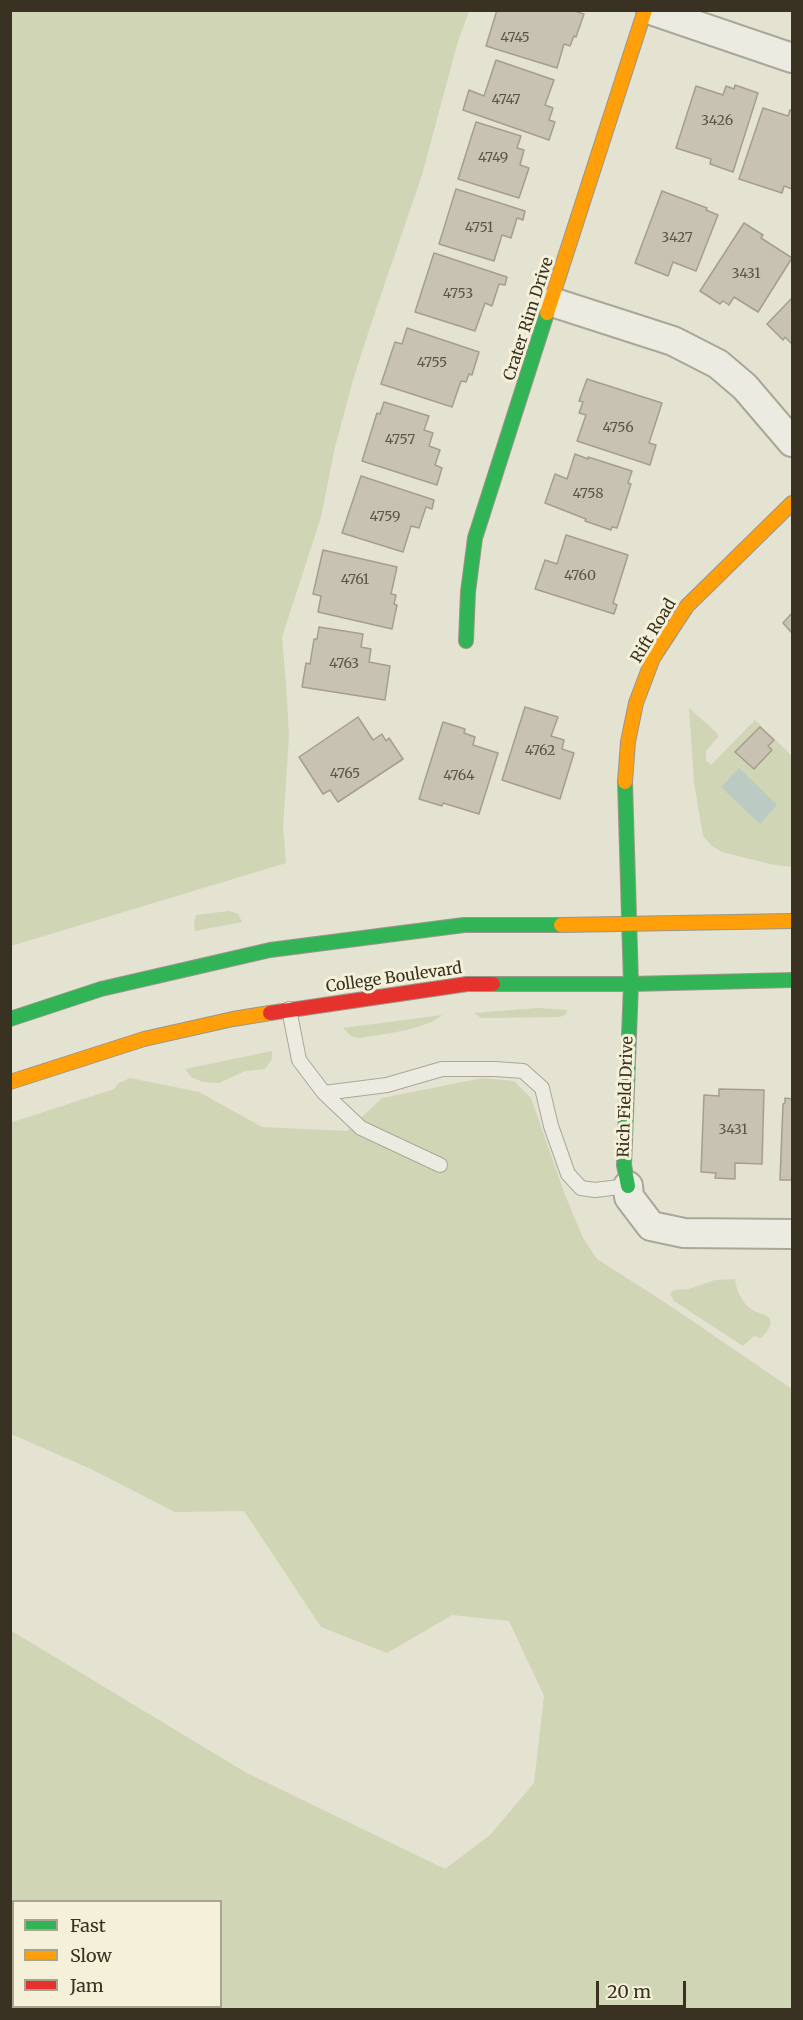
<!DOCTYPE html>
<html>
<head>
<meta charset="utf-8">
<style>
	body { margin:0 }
	#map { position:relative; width:803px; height:2020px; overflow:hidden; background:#e4e2d1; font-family:Merriweather,serif }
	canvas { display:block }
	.frame { position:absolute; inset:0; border:12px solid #393121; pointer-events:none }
	.legend { position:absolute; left:12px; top:1900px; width:210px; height:108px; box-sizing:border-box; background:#f4f1d8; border:2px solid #a9a48f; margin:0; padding:8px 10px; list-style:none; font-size:18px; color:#393121 }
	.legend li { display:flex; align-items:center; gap:12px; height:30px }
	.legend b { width:30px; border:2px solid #a9a48f }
	.scale { position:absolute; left:596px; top:1981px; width:90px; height:27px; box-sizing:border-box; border:3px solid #393121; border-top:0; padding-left:8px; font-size:18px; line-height:21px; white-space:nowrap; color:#393121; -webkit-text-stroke:4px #f4f1d8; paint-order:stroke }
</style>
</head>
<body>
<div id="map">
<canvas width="803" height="2020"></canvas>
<div class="frame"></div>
<ul class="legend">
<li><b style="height:8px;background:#30b455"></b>Fast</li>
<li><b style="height:8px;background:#ff9f0a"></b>Slow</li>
<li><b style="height:8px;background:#e5322d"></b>Jam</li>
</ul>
<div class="scale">20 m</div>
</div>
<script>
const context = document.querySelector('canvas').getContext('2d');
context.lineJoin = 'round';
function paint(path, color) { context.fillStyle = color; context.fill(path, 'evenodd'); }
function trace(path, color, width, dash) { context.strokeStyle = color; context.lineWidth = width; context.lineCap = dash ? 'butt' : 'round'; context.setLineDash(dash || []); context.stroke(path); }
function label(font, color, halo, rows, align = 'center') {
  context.font = font + ' Merriweather,serif'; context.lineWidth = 6; context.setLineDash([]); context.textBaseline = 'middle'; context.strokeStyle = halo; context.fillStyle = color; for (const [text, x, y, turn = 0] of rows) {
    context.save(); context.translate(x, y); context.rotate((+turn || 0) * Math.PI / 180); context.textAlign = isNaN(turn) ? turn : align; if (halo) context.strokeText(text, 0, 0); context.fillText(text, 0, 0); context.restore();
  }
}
paint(new Path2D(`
	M 11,10 L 469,11 L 458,41 L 422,175 L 371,324 L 353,380 L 335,447 L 321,517 L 282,637 L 286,684 L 289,736 L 283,827 L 286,863 L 11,946 Z
	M 689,708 L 717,733 L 718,737 L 706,751 L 706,760 L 711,765 L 755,720 L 792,756 L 792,867 L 770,864 L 722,852 L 712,846 L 703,836 L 694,783 Z
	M 229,911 L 238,914 L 242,922 L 195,931 L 194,924 L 196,915 Z
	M 538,1008 L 567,1010 C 567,1015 563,1016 559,1017 L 487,1018 L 481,1018 L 474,1013 Z
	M 442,1015 C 428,1029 379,1035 358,1038 L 351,1036 L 343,1028 Z
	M 272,1051 L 272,1059 L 265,1069 L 245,1071 L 219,1083 L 203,1082 L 191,1077 L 185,1069 Z
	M 130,1078 L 199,1092 L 262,1127 L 347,1131 L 382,1098 L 482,1078 L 514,1081 L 531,1098 L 565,1195 L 583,1238 L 597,1259 L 669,1305 L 792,1389 L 792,2009 L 11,2009 L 10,1630 L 245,1772 L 445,1869 L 490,1835 L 534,1783 L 544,1696 L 509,1621 L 452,1615 L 387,1653 L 321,1627 L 244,1511 L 175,1512 L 91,1469 L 11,1434 L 10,1123 L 114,1089 L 119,1083 ZM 14,1902 L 220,1902 L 220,2006 L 14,2006 Z
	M 735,1279 C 736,1291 743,1305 754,1311 C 758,1313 765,1314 768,1317 C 775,1324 766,1333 761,1338 L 754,1336 L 743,1346 L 674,1301 L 670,1294 L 674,1290 L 689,1289 L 715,1280 Z`), '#cfd5b5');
paint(new Path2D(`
	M 739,768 L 777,805 L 760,824 L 721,787 Z`), '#bbcbc4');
const building = new Path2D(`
	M 497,10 L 571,10 L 584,14 L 576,37 L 574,36 L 570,46 L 564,44 L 557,68 L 486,46 Z
	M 496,60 L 554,80 L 545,105 L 553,108 L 549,120 L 555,122 L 549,140 L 463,110 L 469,90 L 484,96 Z
	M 735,85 L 758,93 L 733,172 L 710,164 L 711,159 L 676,148 L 696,86 L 723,95 L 726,86 L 734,89 Z
	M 763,108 L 788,116 L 790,110 L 792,111 L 792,189 L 784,186 L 782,193 L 739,179 Z
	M 476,122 L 521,136 L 517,148 L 524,150 L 520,165 L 529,168 L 519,198 L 458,179 Z
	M 456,189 L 525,211 L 523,220 L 517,218 L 511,238 L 502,235 L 494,261 L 439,244 Z
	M 662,191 L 707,208 L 706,210 L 718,215 L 696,271 L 673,262 L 668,276 L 635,263 Z
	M 744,223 L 763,235 L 761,238 L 792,258 L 758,312 L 734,297 L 729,305 L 723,301 L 720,304 L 700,291 Z
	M 434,253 L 507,277 L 505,285 L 499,284 L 492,306 L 485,303 L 475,331 L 415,312 Z
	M 792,298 L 792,344 L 785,337 L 783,340 L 767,324 Z
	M 407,328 L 479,352 L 472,375 L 469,374 L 466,382 L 461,381 L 452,407 L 381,384 L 395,342 L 402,344 Z
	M 587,379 L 662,403 L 649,443 L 656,445 L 650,465 L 577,441 L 586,415 L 579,413 L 583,402 L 579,401 Z
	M 384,402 L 429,416 L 424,430 L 433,433 L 429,446 L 440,450 L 435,465 L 442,468 L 437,485 L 362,461 L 377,413 L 380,414 Z
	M 575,454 L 588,459 L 588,457 L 632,471 L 628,483 L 631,484 L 617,528 L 612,527 L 611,530 L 585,521 L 586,519 L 545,503 L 555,474 L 567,479 Z
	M 361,476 L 434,500 L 432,509 L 426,507 L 419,528 L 411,526 L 403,552 L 342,533 Z
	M 566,535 L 628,555 L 613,603 L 617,605 L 614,614 L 535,589 L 545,560 L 557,564 Z
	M 323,550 L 397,567 L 391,594 L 396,595 L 394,604 L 397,605 L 392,629 L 318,612 L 321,596 L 313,594 Z
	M 792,613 L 792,633 L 783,623 Z
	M 319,627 L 363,634 L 361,647 L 371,649 L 369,662 L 390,666 L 385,700 L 302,687 L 306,663 L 310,664 L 314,639 L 317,639 Z
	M 525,707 L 558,717 L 551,736 L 564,740 L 562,749 L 574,753 L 560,799 L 502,780 Z
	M 358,717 L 373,740 L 382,734 L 386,741 L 389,738 L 403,759 L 338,802 L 330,790 L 323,794 L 299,757 Z
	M 443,722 L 465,729 L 464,733 L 475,737 L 473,745 L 498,753 L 479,814 L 443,803 L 442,806 L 419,799 Z
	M 760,727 L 774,740 L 768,746 L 772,750 L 754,769 L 735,752 Z
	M 719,1089 L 764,1090 L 762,1164 L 735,1163 L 735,1179 L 715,1178 L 716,1173 L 701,1172 L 704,1095 L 719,1096 Z
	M 785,1098 L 792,1099 L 792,1180 L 780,1180 L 783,1104 L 785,1103 Z`);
paint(building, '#c8c2b2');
trace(building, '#a59e90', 1.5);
const lane = new Path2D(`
	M 289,1009 L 299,1060 L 324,1093 L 387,1085 L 442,1069 L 495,1069 L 523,1071 L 542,1088 L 551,1126 L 568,1174 L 581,1188 L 595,1190 L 628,1186
	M 324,1093 L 361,1128 L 440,1165`);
const street = new Path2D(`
	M 651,10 L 792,58
	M 552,302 L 673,341 L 718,364 L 745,387 L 792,442
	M 628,1186 L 629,1197 L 651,1226 L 684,1233 L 792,1234`);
const fast = new Path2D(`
	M 466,641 L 468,592 L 475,538 L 547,313
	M 625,782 L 631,984 L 624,1165 L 628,1186
	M 493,984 L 631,984 L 792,980
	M 10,1019 L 101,989 L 270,950 L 464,925 L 561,925`);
const slow = new Path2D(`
	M 547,313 L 645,10
	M 625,782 L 628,742 L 636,703 L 653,658 L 687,606 L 792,503
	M 561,925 L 792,921
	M 10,1082 L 144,1039 L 233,1019 L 270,1013`);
const jam = new Path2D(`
	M 270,1013 L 467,984 L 493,984`);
trace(lane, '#aaa799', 16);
trace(street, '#aaa799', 32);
trace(fast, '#9a968a', 16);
trace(slow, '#9a968a', 16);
trace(jam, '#9a968a', 16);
trace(lane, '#ecebe2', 14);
trace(street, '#ecebe2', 28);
trace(fast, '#30b455', 14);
trace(slow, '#ff9f0a', 14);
trace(jam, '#e5322d', 14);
label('14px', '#5d5545', null, [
	["4745",515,38],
	["4747",506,100],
	["3426",717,121],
	["4749",493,158],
	["4751",479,228],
	["3427",677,238],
	["3431",746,274],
	["4753",458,294],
	["4755",432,363],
	["4756",618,428],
	["4757",400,440],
	["4758",588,494],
	["4759",385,517],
	["4760",580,576],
	["4761",355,580],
	["4763",344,664],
	["4762",540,751],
	["4765",345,774],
	["4764",459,776],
	["3431",733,1130]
]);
label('16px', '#393121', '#f4f1d8', [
	["Crater Rim Drive",529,319,-72],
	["Rift Road",654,631,-59],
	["College Boulevard",394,978,-8],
	["Rich Field Drive",626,1097,-88]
]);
</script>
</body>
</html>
